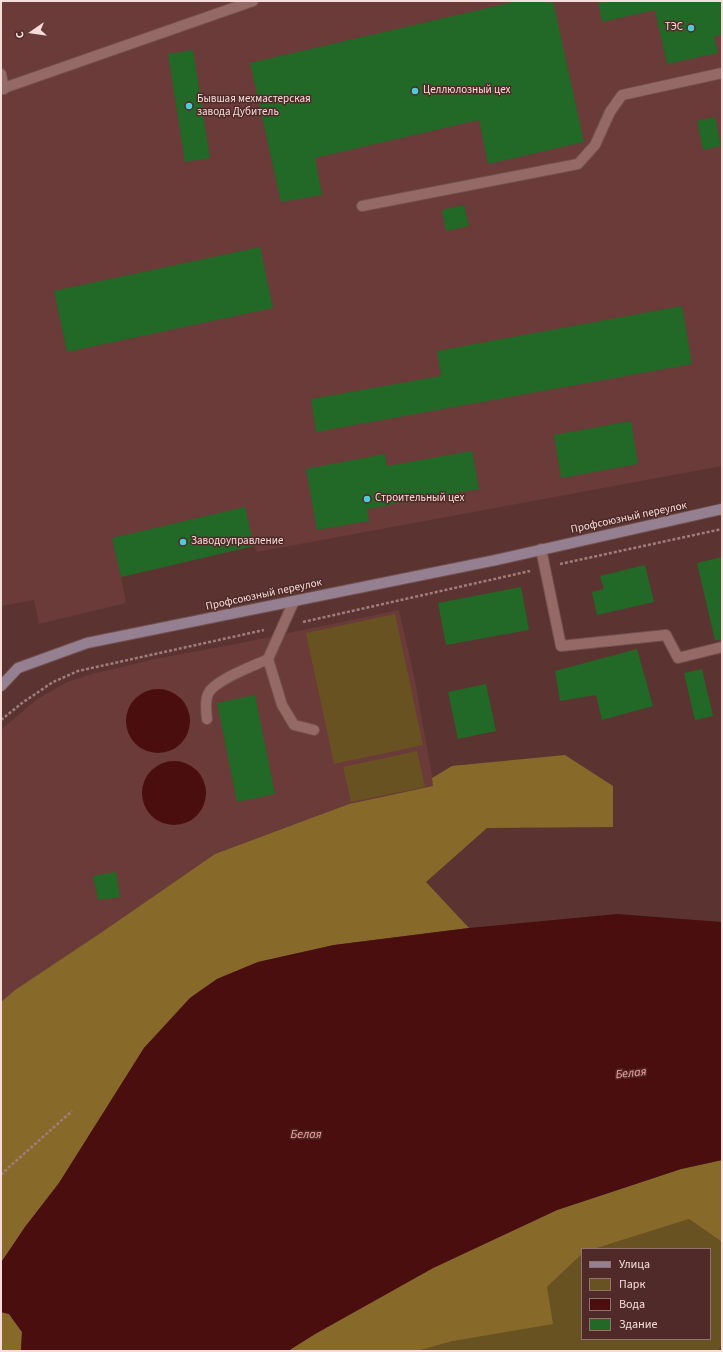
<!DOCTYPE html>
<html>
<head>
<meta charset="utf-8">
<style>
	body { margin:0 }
	#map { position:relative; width:723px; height:1352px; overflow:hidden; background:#5b3432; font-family:"Source Sans 3",sans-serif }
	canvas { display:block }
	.frame { position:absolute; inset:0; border:2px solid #f6ddda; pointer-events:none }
	.legend { position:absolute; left:581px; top:1248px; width:130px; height:92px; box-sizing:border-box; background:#4f2a28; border:1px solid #92726f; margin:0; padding:5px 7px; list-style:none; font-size:12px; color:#f6ddda }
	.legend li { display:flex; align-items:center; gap:8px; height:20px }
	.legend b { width:20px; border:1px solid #92726f }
	.north { position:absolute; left:12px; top:12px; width:40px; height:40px; -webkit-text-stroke:3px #4f2a28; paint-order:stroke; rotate:257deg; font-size:11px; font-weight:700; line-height:16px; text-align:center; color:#f6ddda }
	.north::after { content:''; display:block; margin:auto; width:14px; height:18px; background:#f6ddda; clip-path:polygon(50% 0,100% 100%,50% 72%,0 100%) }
</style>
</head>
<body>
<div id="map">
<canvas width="723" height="1352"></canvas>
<div class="frame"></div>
<ul class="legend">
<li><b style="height:5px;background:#958091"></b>Улица</li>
<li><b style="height:11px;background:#685222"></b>Парк</li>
<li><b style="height:11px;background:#4a0e0f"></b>Вода</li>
<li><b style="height:11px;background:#226827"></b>Здание</li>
</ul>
<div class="north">С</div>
</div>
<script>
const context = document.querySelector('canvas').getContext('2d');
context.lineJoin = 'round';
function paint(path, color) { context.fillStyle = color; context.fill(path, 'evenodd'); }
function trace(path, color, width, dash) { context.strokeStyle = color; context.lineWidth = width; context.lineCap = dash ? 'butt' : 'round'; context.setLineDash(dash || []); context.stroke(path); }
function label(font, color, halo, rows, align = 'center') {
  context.font = font + ' "Source Sans 3",sans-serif'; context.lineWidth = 3; context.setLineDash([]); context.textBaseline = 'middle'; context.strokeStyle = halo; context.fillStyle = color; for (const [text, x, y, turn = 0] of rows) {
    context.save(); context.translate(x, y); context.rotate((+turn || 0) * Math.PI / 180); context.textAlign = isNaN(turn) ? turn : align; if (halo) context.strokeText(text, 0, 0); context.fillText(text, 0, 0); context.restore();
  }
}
paint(new Path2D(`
	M 1,1 L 722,1 L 722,466 L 257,552 L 254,546 L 121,577 L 126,603 L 39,624 L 34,600 L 1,606 Z
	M 399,610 L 413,671 L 434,786 L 349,804 L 215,854 L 102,932 L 15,990 L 1,1002 L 1,730 L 36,700 L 67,682 L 92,674 L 155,659 L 241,643 Z`), '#6a3b38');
paint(new Path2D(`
	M 395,614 L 423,745 L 334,764 L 306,633 Z
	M 417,751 L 425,787 L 351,802 L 343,767 Z
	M 689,1219 L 722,1242 L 722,1345 L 718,1351 L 417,1351 L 453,1341 L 547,1287 L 582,1254 L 582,1339 L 710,1339 L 710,1249 L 594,1249 Z`), '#685222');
paint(new Path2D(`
	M 565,755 L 613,786 L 613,827 L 487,828 L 426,882 L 469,928 L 334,945 L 258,962 L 217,979 L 190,998 L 144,1048 L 59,1183 L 25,1227 L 1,1263 L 1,1002 L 15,990 L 102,932 L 215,854 L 349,804 L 433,786 L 432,778 L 452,766 Z
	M 722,1160 L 722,1242 L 689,1219 L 594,1249 L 582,1249 L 582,1254 L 547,1287 L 553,1324 L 453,1341 L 417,1351 L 288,1351 L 315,1334 L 433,1268 L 557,1210 L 681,1169 Z
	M 1,1312 L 9,1314 L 22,1332 L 21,1351 L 1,1351 Z`), '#876a29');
paint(new Path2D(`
	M126 721a32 32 0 1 1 64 0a32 32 0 1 1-64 0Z
	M142 793a32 32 0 1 1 64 0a32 32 0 1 1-64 0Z
	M 617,914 L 722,922 L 722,1160 L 681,1169 L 557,1210 L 433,1268 L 315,1334 L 288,1351 L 21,1351 L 22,1332 L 9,1314 L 1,1312 L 2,1261 L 25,1227 L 59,1183 L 144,1048 L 190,998 L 217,979 L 258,962 L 334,945 L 469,928 Z`), '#4a0e0f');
paint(new Path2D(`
	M 518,1 L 553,1 L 584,142 L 488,164 L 479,120 L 315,158 L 322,195 L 281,202 L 250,63 Z
	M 598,1 L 722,1 L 722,35 L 714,37 L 718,53 L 667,64 L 655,10 L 602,22 Z
	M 193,50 L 210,158 L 185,162 L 168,54 Z
	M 715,117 L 721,146 L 703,150 L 697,121 Z
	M 464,205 L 469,226 L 446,231 L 442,210 Z
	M 260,247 L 273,308 L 67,352 L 54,291 Z
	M 682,306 L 692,364 L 316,432 L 311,399 L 441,376 L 437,351 Z
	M 631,421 L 638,464 L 561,478 L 554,435 Z
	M 472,451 L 479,489 L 367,509 L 369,521 L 317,530 L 306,469 L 385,454 L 387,466 Z
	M 245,507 L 254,546 L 121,577 L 112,538 Z
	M 722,557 L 722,640 L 715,640 L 697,563 Z
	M 645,565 L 654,602 L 597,615 L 592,592 L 604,589 L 600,576 Z
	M 521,587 L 529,630 L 446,645 L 438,603 Z
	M 637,649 L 653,706 L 602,720 L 596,695 L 560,701 L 555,671 Z
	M 702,669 L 713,716 L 695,720 L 684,673 Z
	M 486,684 L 496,731 L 458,739 L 448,692 Z
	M 255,695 L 275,794 L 237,802 L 217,703 Z
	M 116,872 L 120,897 L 98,900 L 93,876 Z`), '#226827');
const service = new Path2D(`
	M 1,74 L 4,89
	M 1,89 L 253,1
	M 362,206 L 578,164 L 595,145 L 610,112 L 622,95 L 722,73
	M 294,601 L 268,659 L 282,705 L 294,725 L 314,730
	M 207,719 C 206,711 205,701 208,694 C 214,680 254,666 268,659`);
const minor = new Path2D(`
	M 541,549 L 561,646 L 666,635 L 678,658 L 722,647`);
const secondary = new Path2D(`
	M 1,686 L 18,668 L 87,643 L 496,560 L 722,509`);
trace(service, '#72514f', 12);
trace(minor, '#72514f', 12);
trace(secondary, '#72514f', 12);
trace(new Path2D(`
	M 560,564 L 722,529
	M 303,622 L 530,571
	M 1,720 L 22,703 L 53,682 L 78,671 L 264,630
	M 1,1175 L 8,1168 L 72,1111`), '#9e7d7b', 2.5, [3, 2]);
trace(service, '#956966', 10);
trace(minor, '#956966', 10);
trace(secondary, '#958091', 10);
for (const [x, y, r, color] of [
	[691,28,4,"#52cbd8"],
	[415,91,4,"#52cbd8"],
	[189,106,4,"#52cbd8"],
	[367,499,4,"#52cbd8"],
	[183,542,4,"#52cbd8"]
]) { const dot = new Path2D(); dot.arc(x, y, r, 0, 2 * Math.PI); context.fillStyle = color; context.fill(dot); trace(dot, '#4f2a28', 1.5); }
label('11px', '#f6ddda', '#4f2a28', [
	["ТЭС",683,28,"right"],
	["Целлюлозный цех",423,91],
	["Бывшая мехмастерская",197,100],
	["завода Дубитель",197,113],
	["Строительный цех",375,499],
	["Заводоуправление",191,542]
], 'left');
label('11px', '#f6ddda', '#4f2a28', [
	["Профсоюзный переулок",629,518,-12],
	["Профсоюзный переулок",264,595,-12]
]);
label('italic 12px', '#fda39c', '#4f2a28', [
	["Белая",631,1074,-6],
	["Белая",306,1135]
]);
</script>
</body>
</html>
